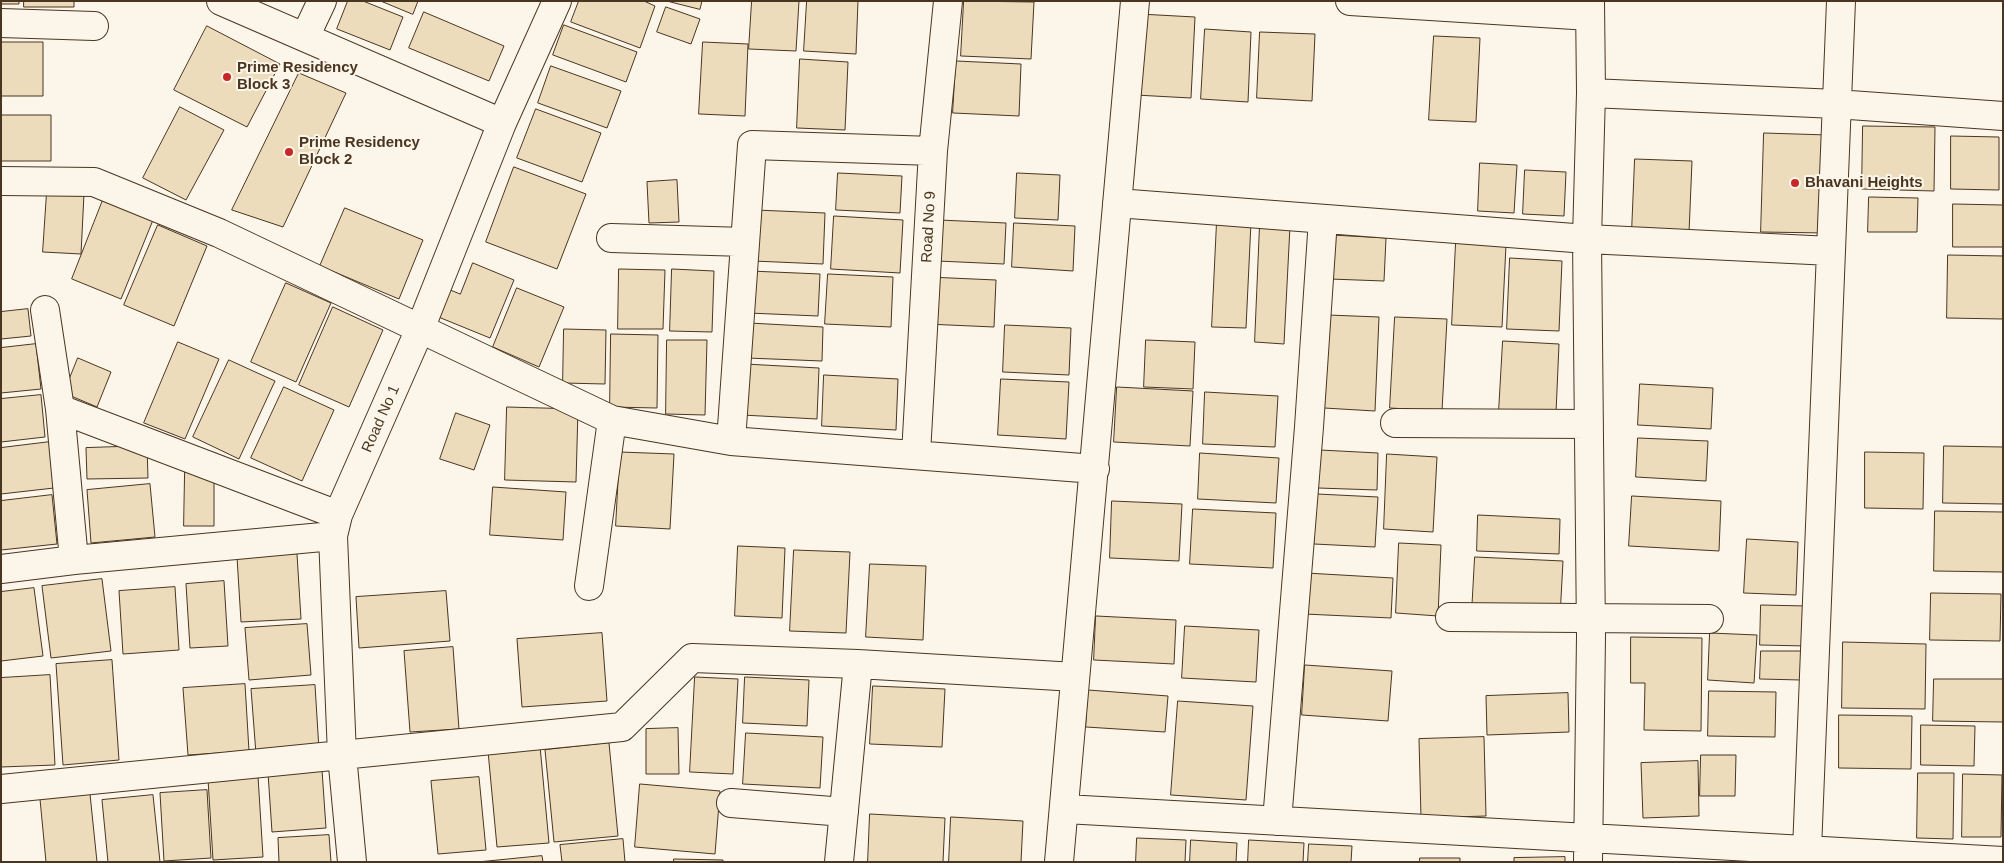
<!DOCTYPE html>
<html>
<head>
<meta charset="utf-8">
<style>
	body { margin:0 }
	#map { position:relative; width:2004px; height:863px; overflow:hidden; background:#fbf6e9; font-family:Arial,sans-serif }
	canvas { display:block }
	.frame { position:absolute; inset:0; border:2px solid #4a3520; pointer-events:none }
</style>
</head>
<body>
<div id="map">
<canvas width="2004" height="863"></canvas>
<div class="frame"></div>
</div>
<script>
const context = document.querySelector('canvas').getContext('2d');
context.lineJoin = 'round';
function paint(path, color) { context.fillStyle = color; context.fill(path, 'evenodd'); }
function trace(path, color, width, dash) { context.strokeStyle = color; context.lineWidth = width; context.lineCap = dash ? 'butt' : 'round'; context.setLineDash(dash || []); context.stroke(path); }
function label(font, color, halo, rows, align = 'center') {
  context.font = font + ' Arial,sans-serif'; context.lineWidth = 4; context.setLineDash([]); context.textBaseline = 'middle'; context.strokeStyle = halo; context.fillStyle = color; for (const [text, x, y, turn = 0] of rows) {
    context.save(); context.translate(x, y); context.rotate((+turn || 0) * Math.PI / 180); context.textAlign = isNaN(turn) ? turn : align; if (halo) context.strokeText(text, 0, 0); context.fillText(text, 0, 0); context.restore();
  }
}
const building = new Path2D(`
	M 1,1 L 19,1 L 19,4 L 1,4 Z
	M 24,1 L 74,1 L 74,7 L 24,7 Z
	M 348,1 L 363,1 L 403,17 L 390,50 L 337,29 Z
	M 381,1 L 418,1 L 413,14 Z
	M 579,1 L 644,1 L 655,6 L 640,48 L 571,22 Z
	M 667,1 L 702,1 L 700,9 Z
	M 752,1 L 799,1 L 796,51 L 749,49 Z
	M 807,1 L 858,1 L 856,54 L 804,51 Z
	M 964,1 L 1034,2 L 1031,59 L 961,56 Z
	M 666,7 L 700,19 L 691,44 L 657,32 Z
	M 424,12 L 504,46 L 489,81 L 409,48 Z
	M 1139,14 L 1195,17 L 1191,98 L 1135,95 Z
	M 564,25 L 637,52 L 626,82 L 553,55 Z
	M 207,26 L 280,64 L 247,127 L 174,90 Z
	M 1205,29 L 1251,32 L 1248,102 L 1201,99 Z
	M 1260,32 L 1315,34 L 1312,101 L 1257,98 Z
	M 1434,36 L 1480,38 L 1476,122 L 1429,120 Z
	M 1,42 L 43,42 L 43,96 L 1,96 Z
	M 703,42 L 748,44 L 745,116 L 699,114 Z
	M 800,59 L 848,62 L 845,130 L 797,128 Z
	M 956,61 L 1021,64 L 1019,116 L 953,113 Z
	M 551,66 L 621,91 L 607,128 L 538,103 Z
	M 299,73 L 346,93 L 283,227 L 232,210 Z
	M 180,107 L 224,130 L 186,200 L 143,178 Z
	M 536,109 L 601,133 L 582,182 L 517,158 Z
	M 1,115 L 51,115 L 51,161 L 1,161 Z
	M 1863,126 L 1935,127 L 1934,191 L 1862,189 Z
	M 1764,133 L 1828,135 L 1826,233 L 1761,232 Z
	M 1951,136 L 1999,137 L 1999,190 L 1951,189 Z
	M 1635,159 L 1692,161 L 1689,233 L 1632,231 Z
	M 1480,163 L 1517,165 L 1514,213 L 1478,211 Z
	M 514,167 L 586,194 L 557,269 L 486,242 Z
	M 1525,170 L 1566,172 L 1564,216 L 1523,214 Z
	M 838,173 L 902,176 L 900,213 L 836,210 Z
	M 1017,173 L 1060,175 L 1058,220 L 1015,218 Z
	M 677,180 L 679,222 L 649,223 L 647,182 Z
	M 47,192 L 84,194 L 81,254 L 43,252 Z
	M 1869,197 L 1918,198 L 1917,232 L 1868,232 Z
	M 103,200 L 153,220 L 121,299 L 72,279 Z
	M 1953,204 L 2003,205 L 2003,247 L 1953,247 Z
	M 345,208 L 423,240 L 399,299 L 320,266 Z
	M 756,210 L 825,213 L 823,264 L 753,261 Z
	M 834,216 L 903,220 L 900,273 L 831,269 Z
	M 939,220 L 1006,223 L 1004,264 L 937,261 Z
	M 1217,221 L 1251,222 L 1246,328 L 1212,327 Z
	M 1014,223 L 1075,226 L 1073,271 L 1012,267 Z
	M 1260,224 L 1290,226 L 1284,344 L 1255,342 Z
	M 158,225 L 207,246 L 174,326 L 124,305 Z
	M 1332,235 L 1386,238 L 1384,281 L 1330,279 Z
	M 1456,242 L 1506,245 L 1502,327 L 1452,325 Z
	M 1948,255 L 2003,256 L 2003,319 L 1947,318 Z
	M 1510,258 L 1562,261 L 1559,331 L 1507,329 Z
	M 473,263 L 514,280 L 490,338 L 436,316 L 448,289 L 460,294 Z
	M 619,269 L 665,270 L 663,329 L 618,329 Z
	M 672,269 L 714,271 L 712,332 L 670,331 Z
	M 750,271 L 820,274 L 818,316 L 748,313 Z
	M 828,274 L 893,277 L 891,327 L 825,324 Z
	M 928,277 L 996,280 L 994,327 L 926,324 Z
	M 286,283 L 331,303 L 296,382 L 251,362 Z
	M 517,288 L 564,307 L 539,367 L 493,347 Z
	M 333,307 L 383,330 L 349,407 L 299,385 Z
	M 28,309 L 31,336 L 1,339 L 1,312 Z
	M 1328,315 L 1379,317 L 1375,411 L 1324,408 Z
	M 1395,317 L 1447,319 L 1442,411 L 1390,408 Z
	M 749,323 L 823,327 L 822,361 L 747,358 Z
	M 1005,325 L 1071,328 L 1069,375 L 1003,372 Z
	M 564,329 L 606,330 L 605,384 L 563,383 Z
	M 611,334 L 658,335 L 657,408 L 610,407 Z
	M 667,340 L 707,340 L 705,415 L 666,414 Z
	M 1146,340 L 1195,342 L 1193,389 L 1144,387 Z
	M 1503,341 L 1559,344 L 1556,413 L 1499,411 Z
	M 178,342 L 219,359 L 185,439 L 144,423 Z
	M 36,344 L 41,389 L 1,393 L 1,348 Z
	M 78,358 L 111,372 L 97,407 L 64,393 Z
	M 229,360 L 275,381 L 239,459 L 193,437 Z
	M 745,364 L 819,368 L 817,419 L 742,415 Z
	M 824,375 L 898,379 L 896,430 L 822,426 Z
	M 1001,379 L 1069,382 L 1066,439 L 998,435 Z
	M 1640,384 L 1713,388 L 1711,429 L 1638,425 Z
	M 284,387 L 334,410 L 302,481 L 251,458 Z
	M 1117,387 L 1193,391 L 1190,446 L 1114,442 Z
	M 1205,392 L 1278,396 L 1275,447 L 1203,444 Z
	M 41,395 L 45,437 L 1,442 L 1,399 Z
	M 507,407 L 578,409 L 576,482 L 505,480 Z
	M 456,413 L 490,425 L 474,470 L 440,459 Z
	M 1638,438 L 1708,441 L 1706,481 L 1636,477 Z
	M 50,442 L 54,488 L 1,494 L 1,448 Z
	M 147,446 L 148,478 L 87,479 L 86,448 Z
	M 1944,446 L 2003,447 L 2003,504 L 1943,503 Z
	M 1320,450 L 1378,453 L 1377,490 L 1318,488 Z
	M 620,452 L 674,454 L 670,529 L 616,526 Z
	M 1865,452 L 1924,453 L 1923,509 L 1865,508 Z
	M 1200,453 L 1279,458 L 1276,503 L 1198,499 Z
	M 1387,454 L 1437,457 L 1433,532 L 1384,529 Z
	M 185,472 L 214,473 L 214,526 L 184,526 Z
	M 150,484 L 155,537 L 91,543 L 87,490 Z
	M 493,487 L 566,492 L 563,540 L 490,535 Z
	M 1317,494 L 1378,497 L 1375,547 L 1314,544 Z
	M 52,495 L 57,544 L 1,550 L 1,501 Z
	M 1632,496 L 1721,501 L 1719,551 L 1629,546 Z
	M 1112,501 L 1182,504 L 1179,561 L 1110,558 Z
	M 1193,509 L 1276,513 L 1273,568 L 1190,564 Z
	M 1935,511 L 2003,512 L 2003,572 L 1934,571 Z
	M 1478,515 L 1560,519 L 1559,554 L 1477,551 Z
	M 1747,539 L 1798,542 L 1796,595 L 1744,593 Z
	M 1399,543 L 1441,545 L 1438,616 L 1396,613 Z
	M 738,546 L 785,548 L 782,618 L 735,616 Z
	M 794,550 L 850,552 L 846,633 L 790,631 Z
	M 297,554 L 301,619 L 241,622 L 237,557 Z
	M 1475,557 L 1563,561 L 1560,617 L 1472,612 Z
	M 870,564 L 926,566 L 923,640 L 866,637 Z
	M 1306,573 L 1393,578 L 1391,618 L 1304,614 Z
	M 102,579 L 111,651 L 51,658 L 42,586 Z
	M 224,581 L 228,646 L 190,648 L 186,584 Z
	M 175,587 L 179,650 L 123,654 L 119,591 Z
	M 34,588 L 43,656 L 1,661 L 1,592 Z
	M 446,591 L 450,641 L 359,648 L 356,597 Z
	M 1931,593 L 2001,594 L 2000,641 L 1930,640 Z
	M 1761,605 L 1807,606 L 1807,646 L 1760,645 Z
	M 1096,616 L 1176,620 L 1174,664 L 1094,660 Z
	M 307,624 L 311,675 L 249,680 L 245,628 Z
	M 1185,626 L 1259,630 L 1256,682 L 1182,678 Z
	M 602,633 L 607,701 L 522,707 L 517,639 Z
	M 1710,633 L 1757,635 L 1754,683 L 1708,680 Z
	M 1631,637 L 1702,638 L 1701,731 L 1644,730 L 1645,683 L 1631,683 Z
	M 1843,642 L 1926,644 L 1925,709 L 1842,708 Z
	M 453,647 L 459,729 L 410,732 L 404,651 Z
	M 1761,651 L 1802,651 L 1801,680 L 1760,679 Z
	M 112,660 L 119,760 L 63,765 L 56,664 Z
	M 1305,665 L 1392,671 L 1388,721 L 1302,715 Z
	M 50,675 L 55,765 L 1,767 L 1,678 Z
	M 695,677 L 738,679 L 733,774 L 690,772 Z
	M 745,677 L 809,680 L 807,726 L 743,723 Z
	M 1934,679 L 2003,679 L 2003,722 L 1933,721 Z
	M 245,684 L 249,751 L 188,755 L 183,688 Z
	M 315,685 L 319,750 L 256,754 L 251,689 Z
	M 873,686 L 945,689 L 942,747 L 870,744 Z
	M 1088,690 L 1168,696 L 1165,732 L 1086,727 Z
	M 1709,691 L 1776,692 L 1775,737 L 1708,736 Z
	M 1568,693 L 1569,732 L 1487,735 L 1486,696 Z
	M 1178,701 L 1253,706 L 1246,800 L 1171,795 Z
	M 1839,715 L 1912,716 L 1911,769 L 1839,768 Z
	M 1921,725 L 1975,726 L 1974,766 L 1921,765 Z
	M 678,728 L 679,774 L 646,774 L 646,729 Z
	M 746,733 L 823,737 L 820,788 L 743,784 Z
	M 1484,737 L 1486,816 L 1421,818 L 1419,739 Z
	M 609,743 L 618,836 L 554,842 L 545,750 Z
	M 540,746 L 549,843 L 497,847 L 488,751 Z
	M 1701,755 L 1736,755 L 1735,796 L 1700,796 Z
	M 1698,761 L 1699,816 L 1643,818 L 1641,763 Z
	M 322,770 L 326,828 L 272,832 L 268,773 Z
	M 1918,773 L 1954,773 L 1953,839 L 1917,838 Z
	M 1963,774 L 2002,775 L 2001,837 L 1962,837 Z
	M 258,776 L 263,857 L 213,860 L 208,779 Z
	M 479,777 L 486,850 L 438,854 L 431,781 Z
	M 640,784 L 720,791 L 715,854 L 635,847 Z
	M 207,790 L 211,858 L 164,861 L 160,793 Z
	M 90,794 L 97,862 L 46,862 L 40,799 Z
	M 153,795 L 160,862 L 108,862 L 102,800 Z
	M 870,814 L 945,818 L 943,862 L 868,862 Z
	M 951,817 L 1023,821 L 1021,862 L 949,862 Z
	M 329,835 L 331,862 L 279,862 L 278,838 Z
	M 1137,838 L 1186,840 L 1185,862 L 1136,862 Z
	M 623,839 L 625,862 L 562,862 L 560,845 Z
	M 1191,840 L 1237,843 L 1236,862 L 1190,862 Z
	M 1249,840 L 1304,843 L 1303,862 L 1248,862 Z
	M 1309,844 L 1352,846 L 1351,862 L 1308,862 Z
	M 542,856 L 543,862 L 478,862 Z
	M 1565,857 L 1565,862 L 1514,862 L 1514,858 Z
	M 1420,858 L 1460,858 L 1460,862 L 1420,862 Z
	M 674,859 L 723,860 L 723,862 L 674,862 Z`);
paint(building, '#ecdcbc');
trace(building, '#4a3520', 1);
const street = new Path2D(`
	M 221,1 L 502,123
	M 1350,1 L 1590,16
	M 1,23 L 94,26
	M 305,37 L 322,1
	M 1591,93 L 1836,104 L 2003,116
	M 1,181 L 94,182 L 219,233 L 612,420 L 731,441 L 1095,469
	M 1117,203 L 1587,239 L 1831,251
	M 611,238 L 745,242
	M 45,310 L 60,409 L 74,560
	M 60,409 L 338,515
	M 1395,423 L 1589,424
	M 731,441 L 752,145 L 933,151
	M 916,454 L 933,151 L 948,1
	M 1,569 L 74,560 L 333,536
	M 589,586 L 612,420
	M 1450,617 L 1709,619
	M 1,789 L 622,727 L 692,658 L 858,664 L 1075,677
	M 731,803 L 844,812
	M 1065,809 L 2003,861
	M 1277,821 L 1309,427 L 1323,219
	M 1807,850 L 1841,1
	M 352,862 L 342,755 L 333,536 L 338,515 L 420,329 L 502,123 L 557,1
	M 839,862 L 858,664
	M 1059,862 L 1135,1
	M 1588,862 L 1591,636 L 1587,239 L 1591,93 L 1590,1`);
trace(street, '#4a3520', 30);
trace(street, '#fbf6e9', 28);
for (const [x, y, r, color] of [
	[227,77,5,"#c62828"],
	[289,152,5,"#c62828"],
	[1795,183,5,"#c62828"]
]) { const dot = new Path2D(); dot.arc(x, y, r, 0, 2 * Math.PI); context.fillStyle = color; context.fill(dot); trace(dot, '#fbf6e9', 2); }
label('bold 15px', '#4a3520', '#fbf6e9', [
	["Prime Residency",237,68],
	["Block 3",237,85],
	["Prime Residency",299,143],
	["Block 2",299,160],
	["Bhavani Heights",1805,183]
], 'left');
label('15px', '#4a3520', '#fbf6e9', [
	["Road No 9",929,227,-87],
	["Road No 1",381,419,-66]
]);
</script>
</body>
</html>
